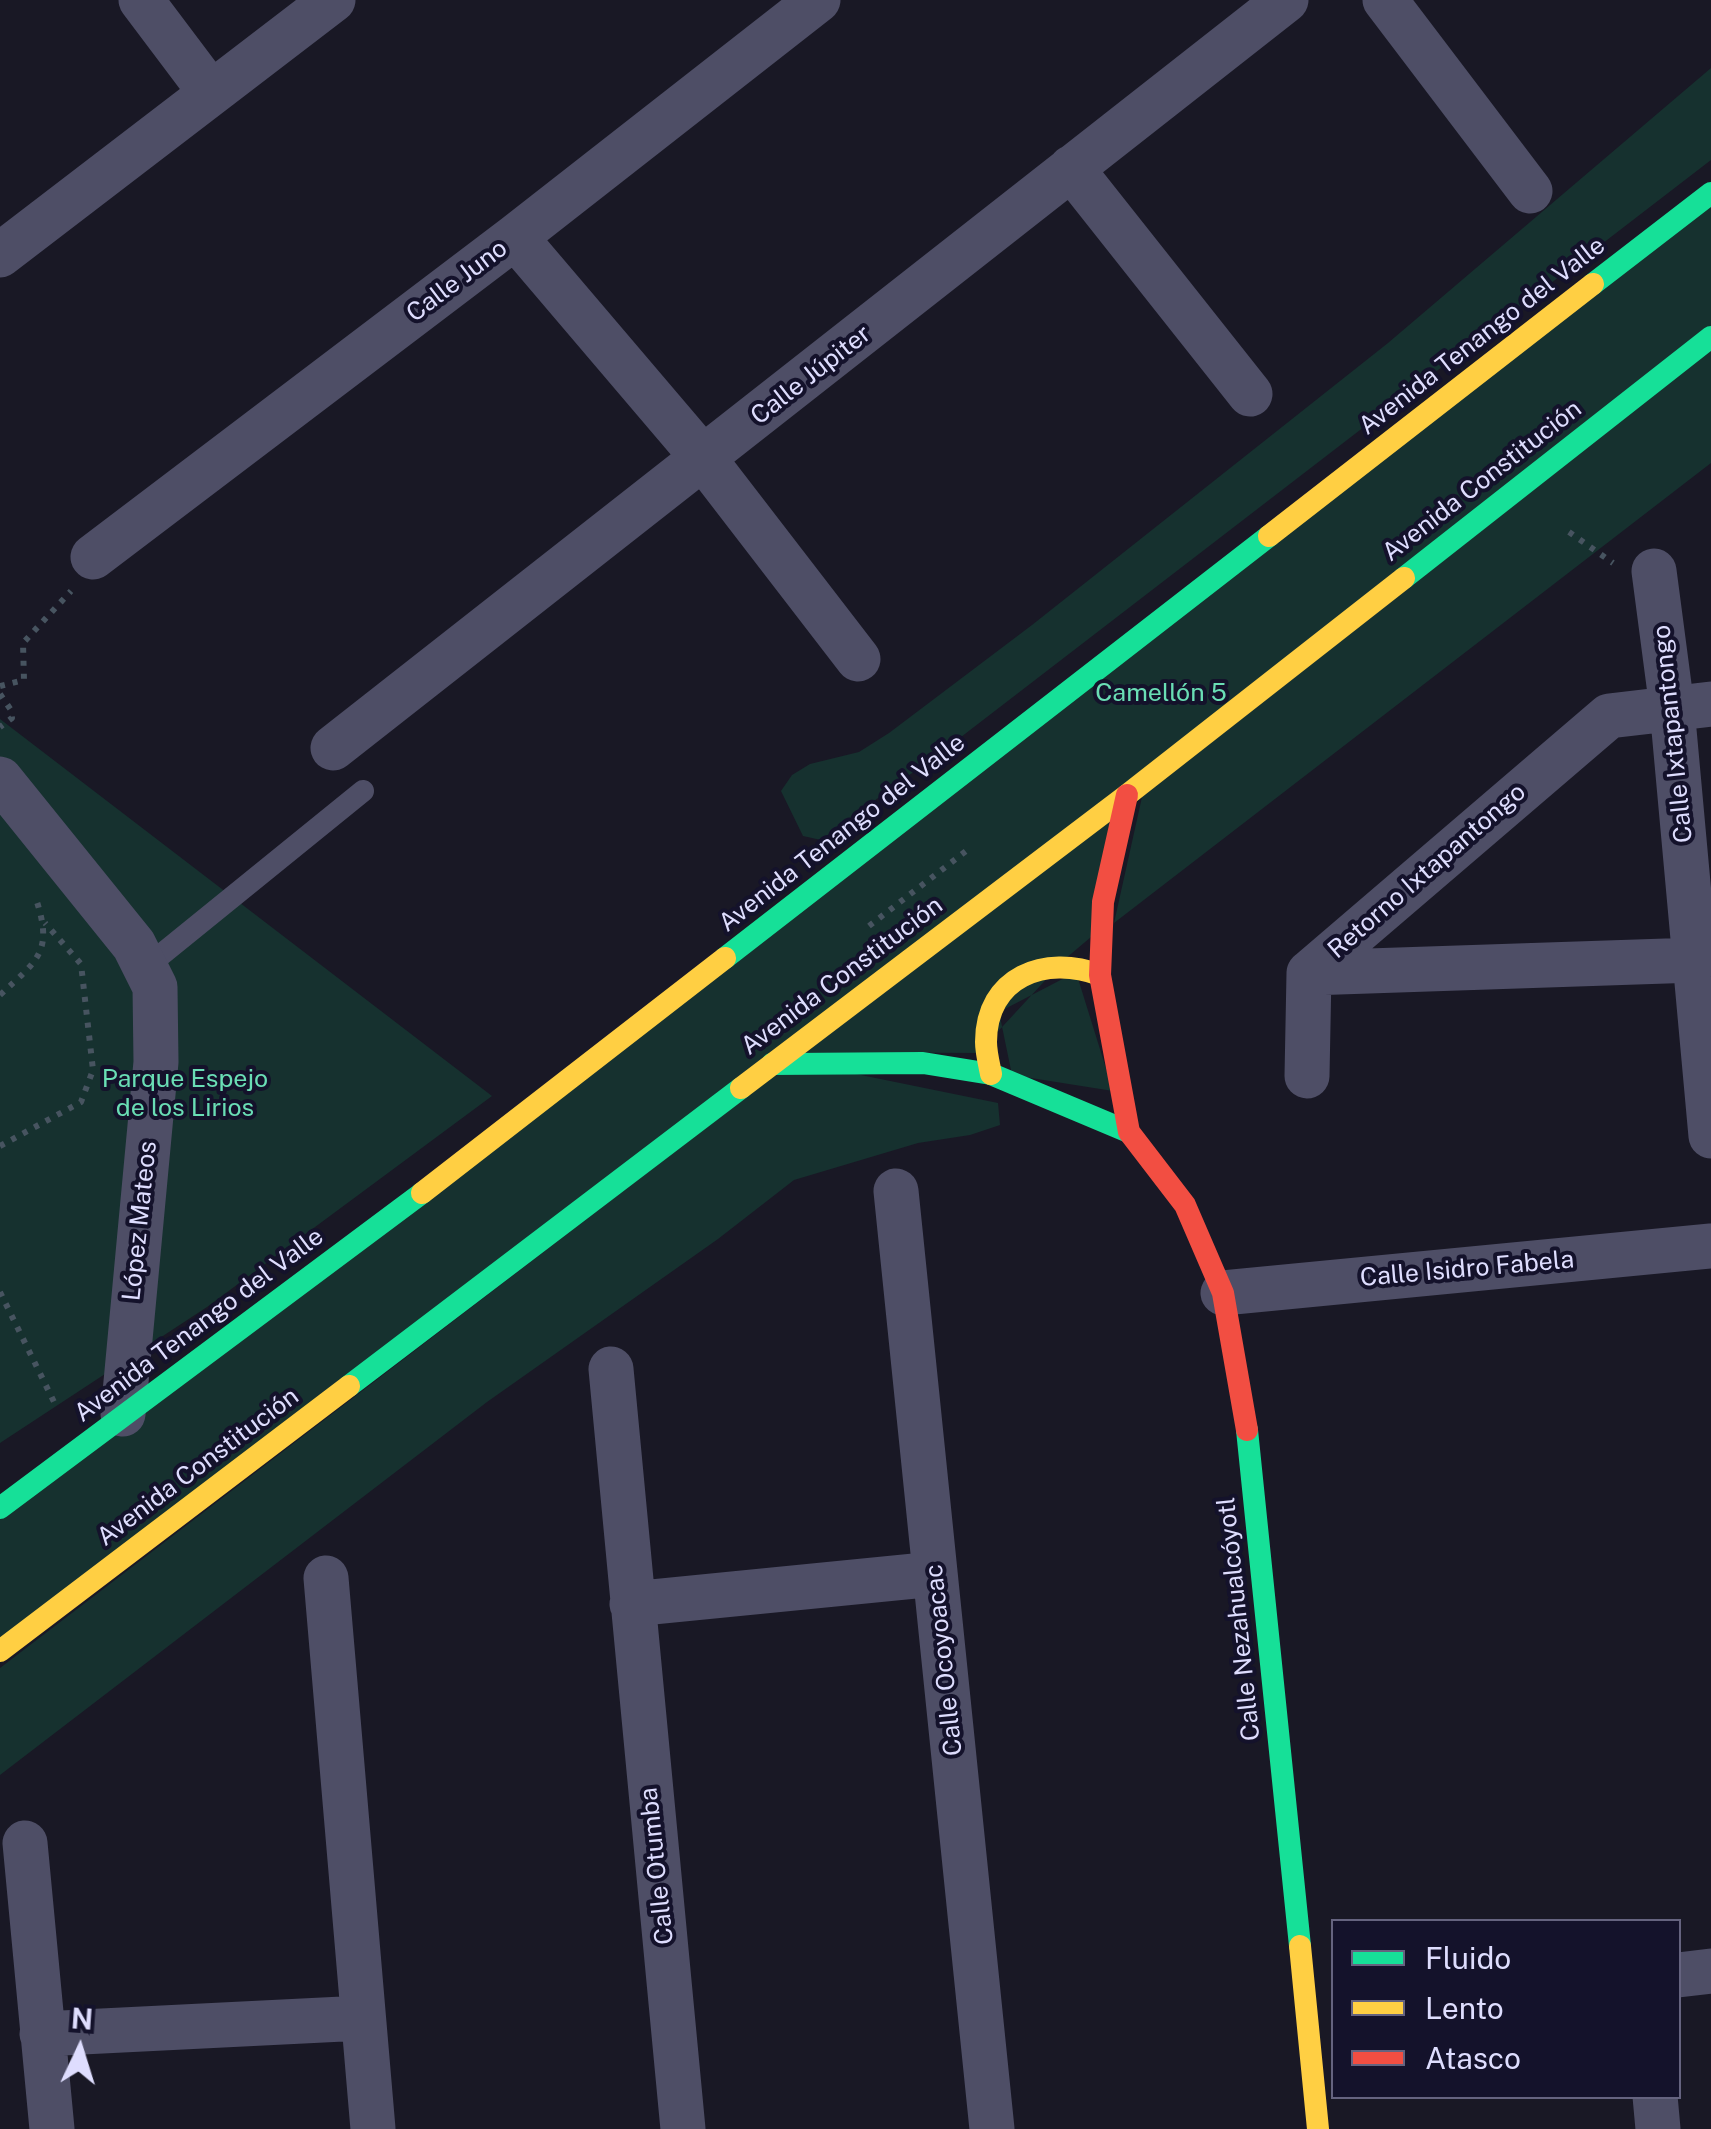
<!DOCTYPE html>
<html>
<head>
<meta charset="utf-8">
<style>
	body { margin:0 }
	#map { position:relative; width:1711px; height:2129px; overflow:hidden; background:#191825; font-family:"Public Sans",sans-serif }
	canvas { display:block }
	.legend { position:absolute; left:1331px; top:1919px; width:350px; height:180px; box-sizing:border-box; background:#14122b; border:2px solid #65637f; margin:0; padding:12px 18px; list-style:none; font-size:30px; color:#deddfe }
	.legend li { display:flex; align-items:center; gap:20px; height:50px }
	.legend b { width:50px; border:2px solid #65637f }
	.north { position:absolute; left:30px; top:1999px; width:100px; height:100px; -webkit-text-stroke:8px #14122b; paint-order:stroke; rotate:4deg; font-size:28px; font-weight:700; line-height:40px; text-align:center; color:#deddfe }
	.north::after { content:''; display:block; margin:auto; width:35px; height:45px; background:#deddfe; clip-path:polygon(50% 0,100% 100%,50% 72%,0 100%) }
</style>
</head>
<body>
<div id="map">
<canvas width="1711" height="2129"></canvas>
<ul class="legend">
<li><b style="height:12px;background:#16e098"></b>Fluido</li>
<li><b style="height:12px;background:#ffcf43"></b>Lento</li>
<li><b style="height:12px;background:#f24e42"></b>Atasco</li>
</ul>
<div class="north">N</div>
</div>
<script>
const context = document.querySelector('canvas').getContext('2d');
context.lineJoin = 'round';
function paint(path, color) { context.fillStyle = color; context.fill(path, 'evenodd'); }
function trace(path, color, width, dash) { context.strokeStyle = color; context.lineWidth = width; context.lineCap = dash ? 'butt' : 'round'; context.setLineDash(dash || []); context.stroke(path); }
function label(font, color, halo, rows, align = 'center') {
  context.font = font + ' "Public Sans",sans-serif'; context.lineWidth = 8; context.setLineDash([]); context.textBaseline = 'middle'; context.strokeStyle = halo; context.fillStyle = color; for (const [text, x, y, turn = 0] of rows) {
    context.save(); context.translate(x, y); context.rotate((+turn || 0) * Math.PI / 180); context.textAlign = isNaN(turn) ? turn : align; if (halo) context.strokeText(text, 0, 0); context.fillText(text, 0, 0); context.restore();
  }
}
paint(new Path2D(`
	M 1711,68 L 1711,160 L 961,737 L 821,840 L 803,836 L 781,791 L 792,775 L 810,764 L 859,752 L 889,733 L 1032,625 L 1388,343 Z
	M 1711,197 L 1711,333 L 0,1647 L 0,1516 Z
	M 1711,351 L 1711,463 L 1114,923 L 1142,797 Z
	M 0,719 L 492,1096 L 207,1307 L 0,1443 Z
	M 1110,820 L 1091,937 L 1065,959 L 978,1053 L 806,1052 Z
	M 1076,972 L 1113,1091 L 1012,1075 L 999,1012 Z
	M 856,1074 L 998,1103 L 1000,1125 L 970,1135 L 918,1143 L 794,1180 L 718,1239 L 487,1402 L 0,1775 L 0,1668 L 775,1075 Z`), '#16312f');
trace(new Path2D(`
	M 1569,532 L 1613,563
	M 0,686 L 24,680 L 23,643 L 71,591
	M 0,694 L 11,710 L 12,718 L 0,727
	M 869,926 L 970,848
	M 0,995 C 39,959 54,951 35,896
	M 0,1146 L 81,1102 L 93,1070 L 81,964 L 45,923
	M 0,1292 L 57,1408`), '#475460', 6, [5, 8]);
trace(new Path2D(`
	M 146,967 L 363,791`), '#4e4e66', 22);
trace(new Path2D(`
	M 141,0 L 211,93
	M 1385,0 L 1530,191
	M 1071,168 L 1250,394
	M 515,237 L 704,459 L 858,659
	M 0,255 L 333,0
	M 93,557 L 515,237 L 818,0
	M 1654,571 L 1672,708 L 1711,1136
	M 333,748 L 1286,0
	M 0,779 L 134,945 L 155,987 L 156,1062 L 123,1414
	M 1309,973 L 1609,716 L 1711,704
	M 1309,973 L 1696,960
	M 1307,1076 L 1309,973
	M 896,1191 L 992,2129
	M 1223,1293 L 1711,1246
	M 611,1369 L 683,2129
	M 326,1578 L 373,2129
	M 632,1604 L 935,1574
	M 25,1843 L 52,2129
	M 1678,1975 L 1711,1971
	M 42,2034 L 363,2018
	M 1655,2096 L 1658,2129`), '#4e4e66', 45);
trace(new Path2D(`
	M 1593,284 L 1711,193
	M 1404,578 L 1711,337
	M 725,958 L 1269,536
	M 772,1064 L 923,1063 L 991,1074 L 1129,1132
	M 349,1386 L 741,1088
	M 1247,1430 L 1300,1946
	M 0,1508 L 422,1193`), '#16e098', 22);
trace(new Path2D(`
	M 1269,536 L 1593,284
	M 991,1074 C 989,1064 986,1052 986,1042 C 986,977 1045,954 1100,975
	M 741,1088 L 1127,795 L 1404,578
	M 422,1193 L 725,958
	M 0,1651 L 349,1386
	M 1300,1946 L 1318,2129`), '#ffcf43', 22);
trace(new Path2D(`
	M 1127,795 L 1103,902 L 1100,975 L 1129,1132 L 1185,1205 L 1223,1293 L 1247,1430`), '#f24e42', 22);
label('25px', '#deddfe', '#14122b', [
	["Calle Juno",457,281,-37],
	["Avenida Tenango del Valle",1482,336,-38],
	["Calle Júpiter",811,375,-38],
	["Avenida Constitución",1482,481,-38],
	["Calle Ixtapantongo",1673,734,-96],
	["Avenida Tenango del Valle",842,833,-38],
	["Retorno Ixtapantongo",1427,871,-41],
	["Avenida Constitución",842,976,-37],
	["López Mateos",140,1221,-84],
	["Calle Isidro Fabela",1467,1269,-5],
	["Avenida Tenango del Valle",199,1325,-37],
	["Avenida Constitución",198,1467,-37],
	["Calle Nezahualcóyotl",1239,1619,-96],
	["Calle Ocoyoacac",944,1660,-96],
	["Calle Otumba",657,1866,-96]
]);
label('25px', '#6adeb5', '#14122b', [
	["Camellón 5",1161,693],
	["Parque Espejo",185,1079],
	["de los Lirios",185,1108]
]);
</script>
</body>
</html>
